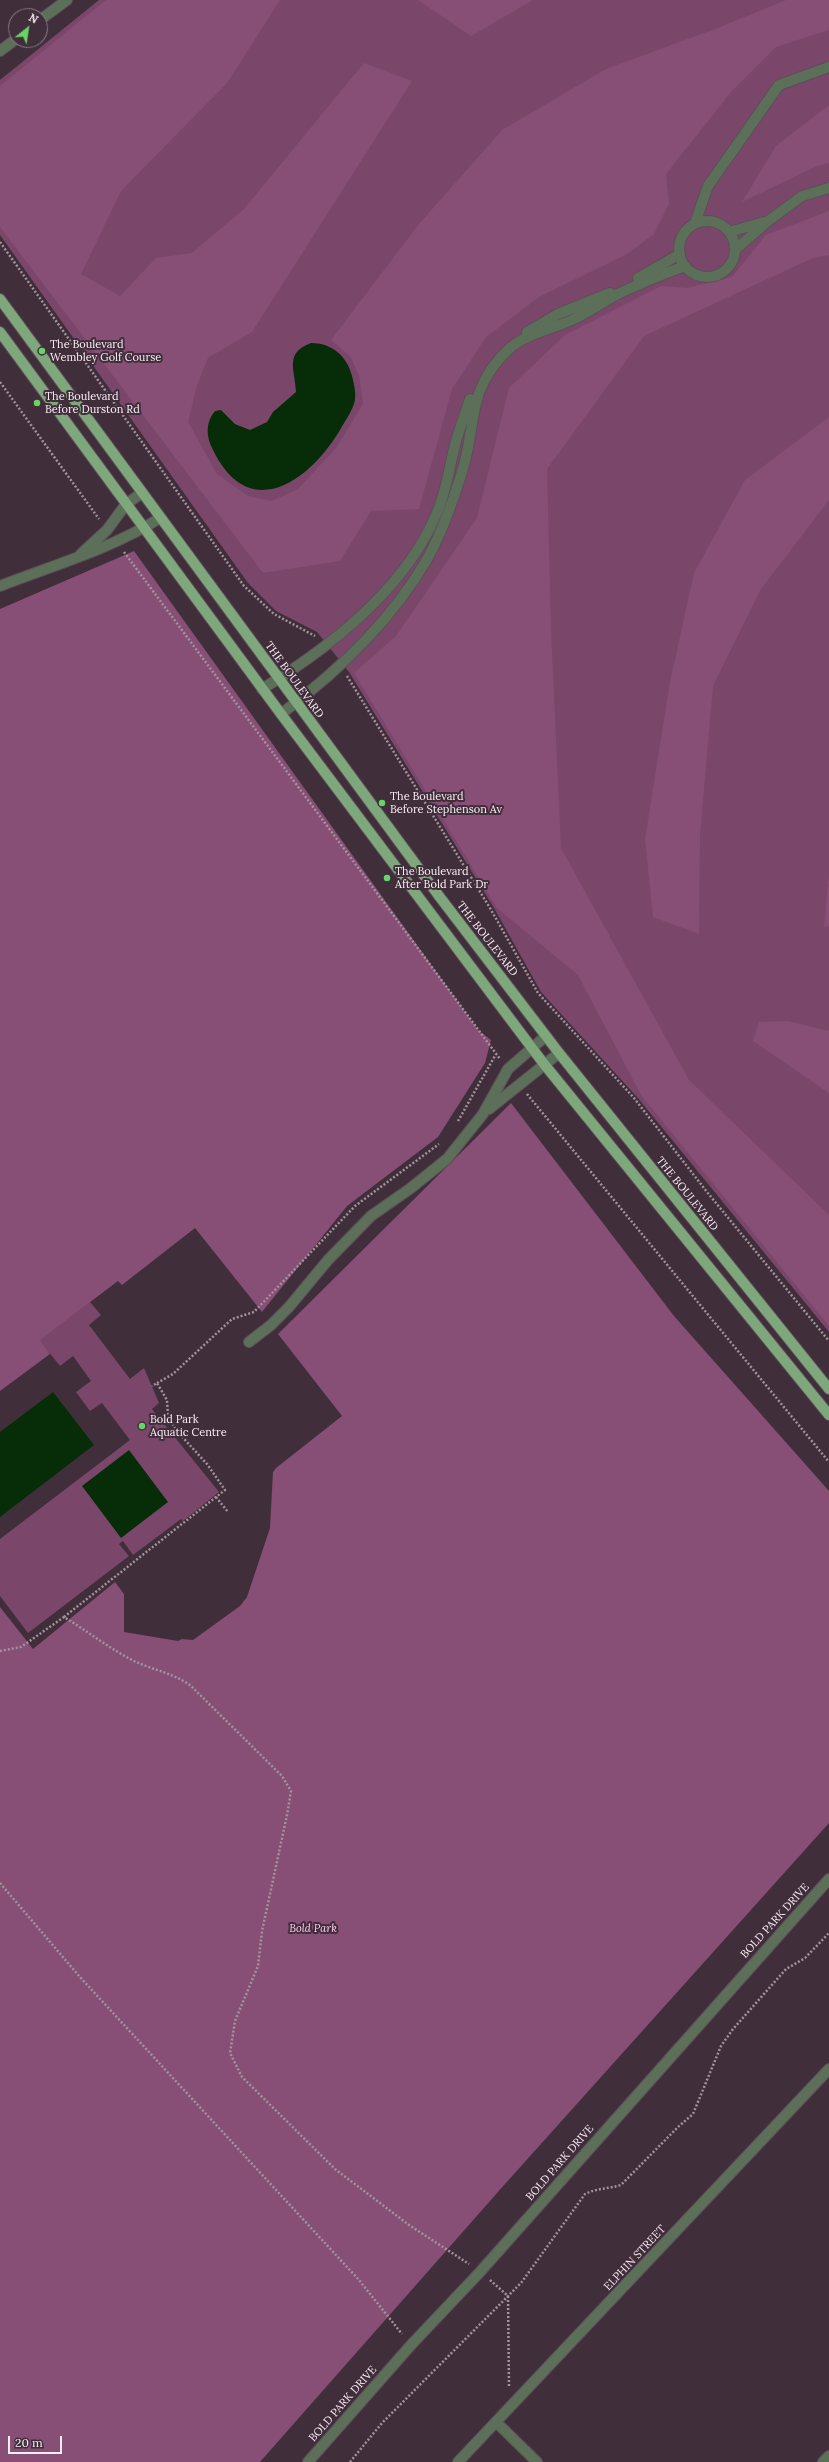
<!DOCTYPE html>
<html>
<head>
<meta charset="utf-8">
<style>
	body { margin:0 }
	#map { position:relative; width:829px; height:2462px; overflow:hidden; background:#412e3b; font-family:Lora,serif }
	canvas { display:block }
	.north { position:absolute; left:8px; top:8px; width:40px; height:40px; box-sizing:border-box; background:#412e3b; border:1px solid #8b7b86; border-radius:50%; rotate:30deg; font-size:11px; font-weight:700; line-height:16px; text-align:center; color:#faeef6 }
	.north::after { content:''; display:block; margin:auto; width:14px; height:18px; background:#67d466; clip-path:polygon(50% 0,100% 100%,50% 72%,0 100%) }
	.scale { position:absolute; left:8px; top:2436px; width:54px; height:18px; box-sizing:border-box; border:2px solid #faeef6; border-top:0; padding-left:5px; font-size:12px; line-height:14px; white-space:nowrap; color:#faeef6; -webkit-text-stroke:3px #412e3b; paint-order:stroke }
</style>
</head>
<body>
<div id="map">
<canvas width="829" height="2462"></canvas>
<div class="north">N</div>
<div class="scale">20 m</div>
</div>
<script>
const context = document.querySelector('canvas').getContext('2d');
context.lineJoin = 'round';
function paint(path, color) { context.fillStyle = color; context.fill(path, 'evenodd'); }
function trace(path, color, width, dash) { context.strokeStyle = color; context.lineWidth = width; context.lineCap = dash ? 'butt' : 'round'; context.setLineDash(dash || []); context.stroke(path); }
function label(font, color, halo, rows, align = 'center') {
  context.font = font + ' Lora,serif'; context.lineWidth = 4; context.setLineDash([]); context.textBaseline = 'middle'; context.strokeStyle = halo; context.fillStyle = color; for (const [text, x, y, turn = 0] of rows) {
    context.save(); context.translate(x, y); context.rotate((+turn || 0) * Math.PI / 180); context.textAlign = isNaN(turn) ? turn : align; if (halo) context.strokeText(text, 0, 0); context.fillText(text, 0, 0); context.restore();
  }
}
paint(new Path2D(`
	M 99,0 L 829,0 L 829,1332 L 637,1097 L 541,992 L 494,908 L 349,672 L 317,632 L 276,611 L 248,583 L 0,235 L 0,80 Z
	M 90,1302 L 101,1315 L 89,1325 L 130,1379 L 144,1368 L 159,1403 L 152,1409 L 219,1492 L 183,1521 L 181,1519 L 133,1555 L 123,1541 L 119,1544 L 129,1556 L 28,1633 L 0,1596 L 0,1539 L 130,1440 L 102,1403 L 90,1411 L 76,1392 L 91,1381 L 73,1356 L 60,1366 L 39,1340 Z`), '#7a476b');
paint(new Path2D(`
	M 106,0 L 280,0 L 227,83 L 121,191 L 81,274 L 120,296 L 156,258 L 192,253 L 244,209 L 364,63 L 412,81 L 252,332 L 208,358 L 197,385 L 188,422 L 217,474 L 248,496 L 272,501 L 298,489 L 336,448 L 363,404 L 359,375 L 350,356 L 331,340 L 419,224 L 502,130 L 606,69 L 715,29 L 786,0 L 829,0 L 829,30 L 776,47 L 731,92 L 666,174 L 669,204 L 654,234 L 627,254 L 539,297 L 486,337 L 452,389 L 419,509 L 371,511 L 340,561 L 263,573 L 0,227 L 0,86 Z
	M 418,0 L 533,0 L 471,36 Z
	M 829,105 L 829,163 L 817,166 L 742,202 L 776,146 Z
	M 829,211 L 829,255 L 813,258 L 644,336 L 547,469 L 551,630 L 561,848 L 689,1080 L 829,1215 L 829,1326 L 641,1095 L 578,975 L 497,908 L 354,673 L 396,636 L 477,518 L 509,388 L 565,335 L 661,286 L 687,288 L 732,277 L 766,235 Z
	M 829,417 L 829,500 L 761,589 L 713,686 L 700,835 L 699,934 L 653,917 L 645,839 L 670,682 L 694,573 L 745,480 Z
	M 134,551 L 478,1030 L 491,1040 L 485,1063 L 438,1137 L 347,1206 L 262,1312 L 195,1228 L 122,1285 L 118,1281 L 40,1340 L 50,1354 L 0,1391 L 0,609 Z
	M 829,878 L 829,926 L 824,927 L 828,882 Z
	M 788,1021 L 829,1031 L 829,1093 L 753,1041 L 759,1022 Z
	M 511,1103 L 674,1316 L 829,1491 L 829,1823 L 505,2184 L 260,2462 L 0,2462 L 0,1607 L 33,1649 L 115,1582 L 124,1594 L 124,1632 L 178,1641 L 182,1639 L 193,1640 L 240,1606 L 247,1597 L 270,1528 L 273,1472 L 276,1468 L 342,1416 L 278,1334 Z`), '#874e76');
paint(new Path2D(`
	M 311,343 C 332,343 347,356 352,376 C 354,384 356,392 355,400 C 353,410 345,421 340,430 C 309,482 249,524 213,450 C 206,437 205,423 215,411 L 221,410 L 235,424 L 250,430 L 267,422 L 273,412 L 296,392 C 295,369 284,353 311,343 Z
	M 53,1392 L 94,1445 L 0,1517 L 0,1432 Z
	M 129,1450 L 168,1502 L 121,1538 L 82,1486 Z`), '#072d08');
const minor = new Path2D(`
	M 40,20 L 67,0
	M 0,51 L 16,39
	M679 249a28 28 0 1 1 56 0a28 28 0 1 1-56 0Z
	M 695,223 L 708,186 L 779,85 L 829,67
	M 729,232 L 764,222
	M 735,250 L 768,221 L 802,196 L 829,188
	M 638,278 L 680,254
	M 527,332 L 558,314 L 610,293
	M 81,554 L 107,530 L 126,504 L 142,493
	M 0,586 C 54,565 111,549 160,518
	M 262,689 C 329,648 404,590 436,515 C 446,493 449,469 455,445 C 459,430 465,414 470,399
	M 281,714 C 336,673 391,621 426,561 C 441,535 452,504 461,475 C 478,426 464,391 509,349 C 525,334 552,329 572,320 C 589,312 604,301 620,293 C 641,283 663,274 685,266
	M 489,1109 L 559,1053
	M 249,1342 L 271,1325 L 289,1307 L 328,1260 L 371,1216 L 411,1188 L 447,1159 L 483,1114 L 508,1069 L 546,1036
	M 496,2422 L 537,2462
	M 308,2462 L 411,2345 L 480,2272 L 829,1879
	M 458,2462 L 829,2069
	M 823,2462 L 829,2456`);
const major = new Path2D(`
	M 0,299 L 439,896 L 559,1053 L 829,1389
	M 0,332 L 281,714 L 544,1064 L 829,1415`);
trace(minor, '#5f4d59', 12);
trace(major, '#5f4d59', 12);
trace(new Path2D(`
	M 0,242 L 244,586 L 274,614 L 315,636
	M 0,382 L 99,519
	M 124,552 L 500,1059
	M 347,676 L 490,908 L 538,993 L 634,1098 L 707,1192 L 829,1341
	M 527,1094 L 829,1462
	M 458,1121 L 496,1054
	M 157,1383 L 173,1374 L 232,1319 L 254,1312 L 355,1206 L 439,1144
	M 216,1497 L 228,1512
	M 64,1617 L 225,1490 L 207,1464 L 176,1430 L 168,1416 L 167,1400 L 157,1383 L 152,1386
	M 0,1651 L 21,1647 L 64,1617 C 87,1631 109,1648 132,1660 C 152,1670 174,1673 191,1686 L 282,1776 L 291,1791 L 287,1815 L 262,1931 L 258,1966 L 235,2021 L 230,2053 L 242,2077 L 335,2169 L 409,2225 L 469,2264
	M 0,1883 L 79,1976 L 359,2280 L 402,2334
	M 490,2280 L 508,2296 L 509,2387
	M 350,2462 L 382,2423 L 521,2283 L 585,2194 C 597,2188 608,2189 621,2185 L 678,2127 L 693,2114 L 721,2046 L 733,2029 L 786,1969 L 805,1958 L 829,1933`), '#a2939d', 2.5, [2, 2]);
trace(minor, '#5b6f59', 10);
trace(major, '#7ea87c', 10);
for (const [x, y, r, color] of [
	[42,351,4,"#67d466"],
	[37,403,4,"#67d466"],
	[382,803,4,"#67d466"],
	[387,878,4,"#67d466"],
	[142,1426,4,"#67d466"]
]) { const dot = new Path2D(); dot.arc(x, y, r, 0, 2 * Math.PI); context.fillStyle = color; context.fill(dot); trace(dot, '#412e3b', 1.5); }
label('11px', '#faeef6', '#412e3b', [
	["The Boulevard",50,345],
	["Wembley Golf Course",50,358],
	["The Boulevard",45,397],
	["Before Durston Rd",45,410],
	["The Boulevard",390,797],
	["Before Stephenson Av",390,810],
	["The Boulevard",395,872],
	["After Bold Park Dr",395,885],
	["Bold Park",150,1420],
	["Aquatic Centre",150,1433]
], 'left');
label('11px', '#faeef6', '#412e3b', [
	["THE BOULEVARD",294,680,54],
	["THE BOULEVARD",487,939,52],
	["THE BOULEVARD",687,1194,51],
	["BOLD PARK DRIVE",775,1921,-48],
	["BOLD PARK DRIVE",560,2163,-49],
	["ELPHIN STREET",635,2258,-47],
	["BOLD PARK DRIVE",343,2404,-49]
]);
label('italic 11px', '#fdc9ec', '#412e3b', [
	["Bold Park",313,1929]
]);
</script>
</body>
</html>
